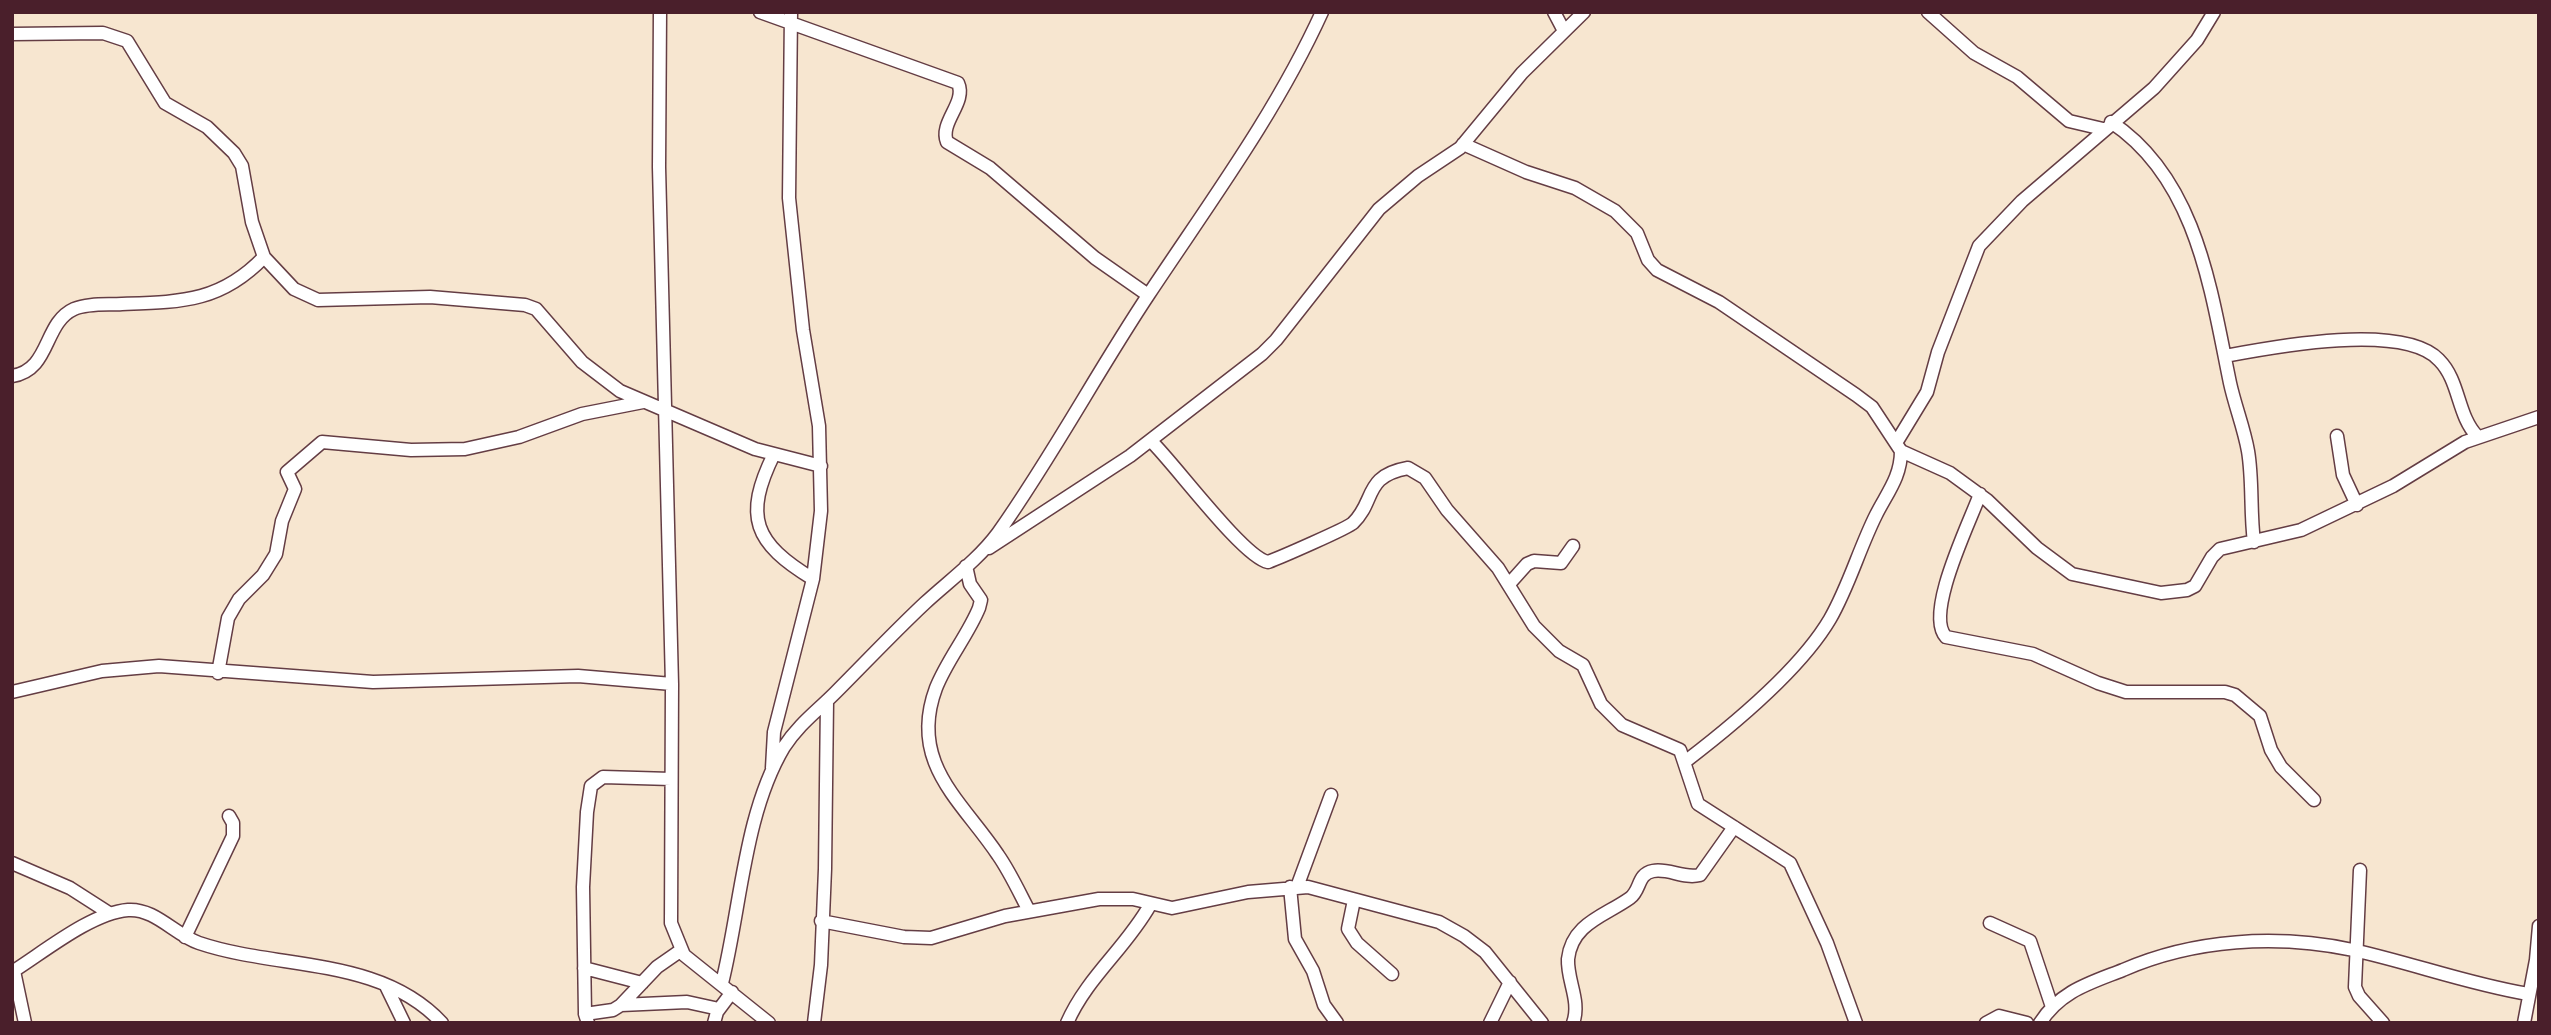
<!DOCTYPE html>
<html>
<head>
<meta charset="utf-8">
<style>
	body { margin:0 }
	#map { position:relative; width:2551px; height:1035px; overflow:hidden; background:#f7e6d0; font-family:Sriracha,sans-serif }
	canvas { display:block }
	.frame { position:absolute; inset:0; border:14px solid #4a1f2b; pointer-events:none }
</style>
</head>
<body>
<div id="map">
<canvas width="2551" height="1035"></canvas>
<div class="frame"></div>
</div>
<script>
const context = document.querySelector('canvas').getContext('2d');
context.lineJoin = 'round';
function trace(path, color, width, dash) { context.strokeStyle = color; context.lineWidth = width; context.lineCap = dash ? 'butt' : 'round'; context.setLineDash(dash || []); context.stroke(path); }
const minor = new Path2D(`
	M 660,12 L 659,167 L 672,684 L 671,923 L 684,955 L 769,1023
	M 760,12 L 958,83 C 967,103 939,122 947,142 L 990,168 L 1095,258 L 1148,295
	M 1554,12 L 1564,31
	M 1928,12 L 1974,53 L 2017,77 L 2069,121 L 2103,129
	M 12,34 L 103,33 L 127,41 L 165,103 L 207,127 L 234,153 L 242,166 L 252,222 L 264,257 L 294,289 L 318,300 L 430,297 L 525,305 L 536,309 L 582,362 L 620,391 L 755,449 L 821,466
	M 2111,122 C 2197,179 2211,291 2230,383 C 2235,406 2244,428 2248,451 C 2253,480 2250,512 2254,542
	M 1463,144 L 1526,172 L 1575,188 L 1615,211 L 1637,233 L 1648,260 L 1657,270 L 1719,302 L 1856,395 L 1872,407 L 1901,451 L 1950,473 L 1987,500 L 2037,548 L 2072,574 L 2161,593 L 2187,590 L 2195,586 L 2212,557 L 2220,549 L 2301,530 L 2393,486 L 2465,442 L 2539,417
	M 2225,356 C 2273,347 2403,322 2439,360 C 2460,381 2457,415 2477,436
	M 12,376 C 51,370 43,323 74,309 C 88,303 107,305 122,304 C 181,302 221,302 264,257
	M 2337,436 L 2343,475 L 2357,505
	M 1151,441 C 1174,463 1243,557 1268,562 C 1279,558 1348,528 1353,523 C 1376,501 1363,476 1408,468 L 1425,478 L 1447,510 L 1498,568 L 1534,626 L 1559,651 L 1583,665 L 1601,704 L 1622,725 L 1680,750 L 1698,804 L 1790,863 L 1827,943 L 1856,1023
	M 1896,443 L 1927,392 L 1938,352 L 1979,246 L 2022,201 L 2154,88 L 2197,40 L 2214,12
	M 774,454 C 743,517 754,543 813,579
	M 1980,494 C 1970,522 1924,614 1946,637 L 2033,654 L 2098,683 L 2126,692 L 2225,692 L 2235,695 L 2260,716 L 2271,750 L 2281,767 L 2314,800
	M 989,548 L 1130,456 L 1262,354 L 1276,340 L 1379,209 L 1418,176 L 1460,148 L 1522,73 L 1584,12
	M 966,566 L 970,584 L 981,600 L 979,608 C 968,635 947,660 936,688 C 908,763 962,801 998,855 C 1010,872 1019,892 1029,911
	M 1510,583 L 1527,564 L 1534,561 L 1561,563 L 1573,546
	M 218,673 L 228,618 L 239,599 L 263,575 L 276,554 L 282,521 L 295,489 L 287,472 L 322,442 L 411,450 L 465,449 L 519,437 L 582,414 L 643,402
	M 12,692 L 102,671 L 159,666 L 373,682 L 578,676 L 672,684
	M 1686,761 C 1733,725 1800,670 1830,619 C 1849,586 1859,549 1876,515 C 1887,493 1901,477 1901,451
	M 772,768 L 774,732 L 813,579 L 821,511 L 819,426 L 803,330 L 789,198 L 791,12
	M 12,863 L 70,888 L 109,913
	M 2360,870 L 2355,987 L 2359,996 L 2383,1023
	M 1290,887 L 1295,939 L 1313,971 L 1324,1005 L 1337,1023
	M 1297,887 L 1331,795
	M 1354,900 L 1348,929 L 1357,943 L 1392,974
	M 821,921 L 904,937 L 931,938 L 1005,916 L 1099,899 L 1133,899 L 1172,908 L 1248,892 L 1308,887 L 1439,922 L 1464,936 L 1485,952 L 1542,1023
	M 1990,923 L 2030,941 L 2052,1007
	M 185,937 L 233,836 L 233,823 L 229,816
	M 584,968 L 642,983
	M 14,971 L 25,1023
	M 12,972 C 44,952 91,913 128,910 C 155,908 175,935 199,943 C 279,970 380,956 442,1023
	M 722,983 C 741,907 744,814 784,747 C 798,725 817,711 835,693 C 865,663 894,632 925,603 C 950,580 978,560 998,533 C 1052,457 1097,372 1149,294 C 1210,202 1276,113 1322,12
	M 386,986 L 404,1023
	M 621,1005 L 687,1002 L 719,1009
	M 585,1014 L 583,887 L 587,812 L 591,786 L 603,777 L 671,779
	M 588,1023 L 585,1014 L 613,1010 L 621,1005 L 657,967 L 680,951
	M 714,1023 L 717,1012 L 732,992
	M 814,1023 L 821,965 L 825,869 L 827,701
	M 1067,1023 C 1087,977 1126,948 1150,905
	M 1490,1023 L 1510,982
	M 1573,1023 C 1581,1001 1567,981 1568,959 C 1572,923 1605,916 1630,898 C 1641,890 1637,874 1653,871 C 1669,868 1683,879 1700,875 L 1734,827
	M 1986,1023 L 1999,1016 L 2027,1023
	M 2040,1023 C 2060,991 2090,983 2123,970 C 2194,939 2277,934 2353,950 C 2412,963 2468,984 2528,994
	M 2524,1023 L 2536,960 L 2539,926`);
trace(minor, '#643d44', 15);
trace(minor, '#fff', 12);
</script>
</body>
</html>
